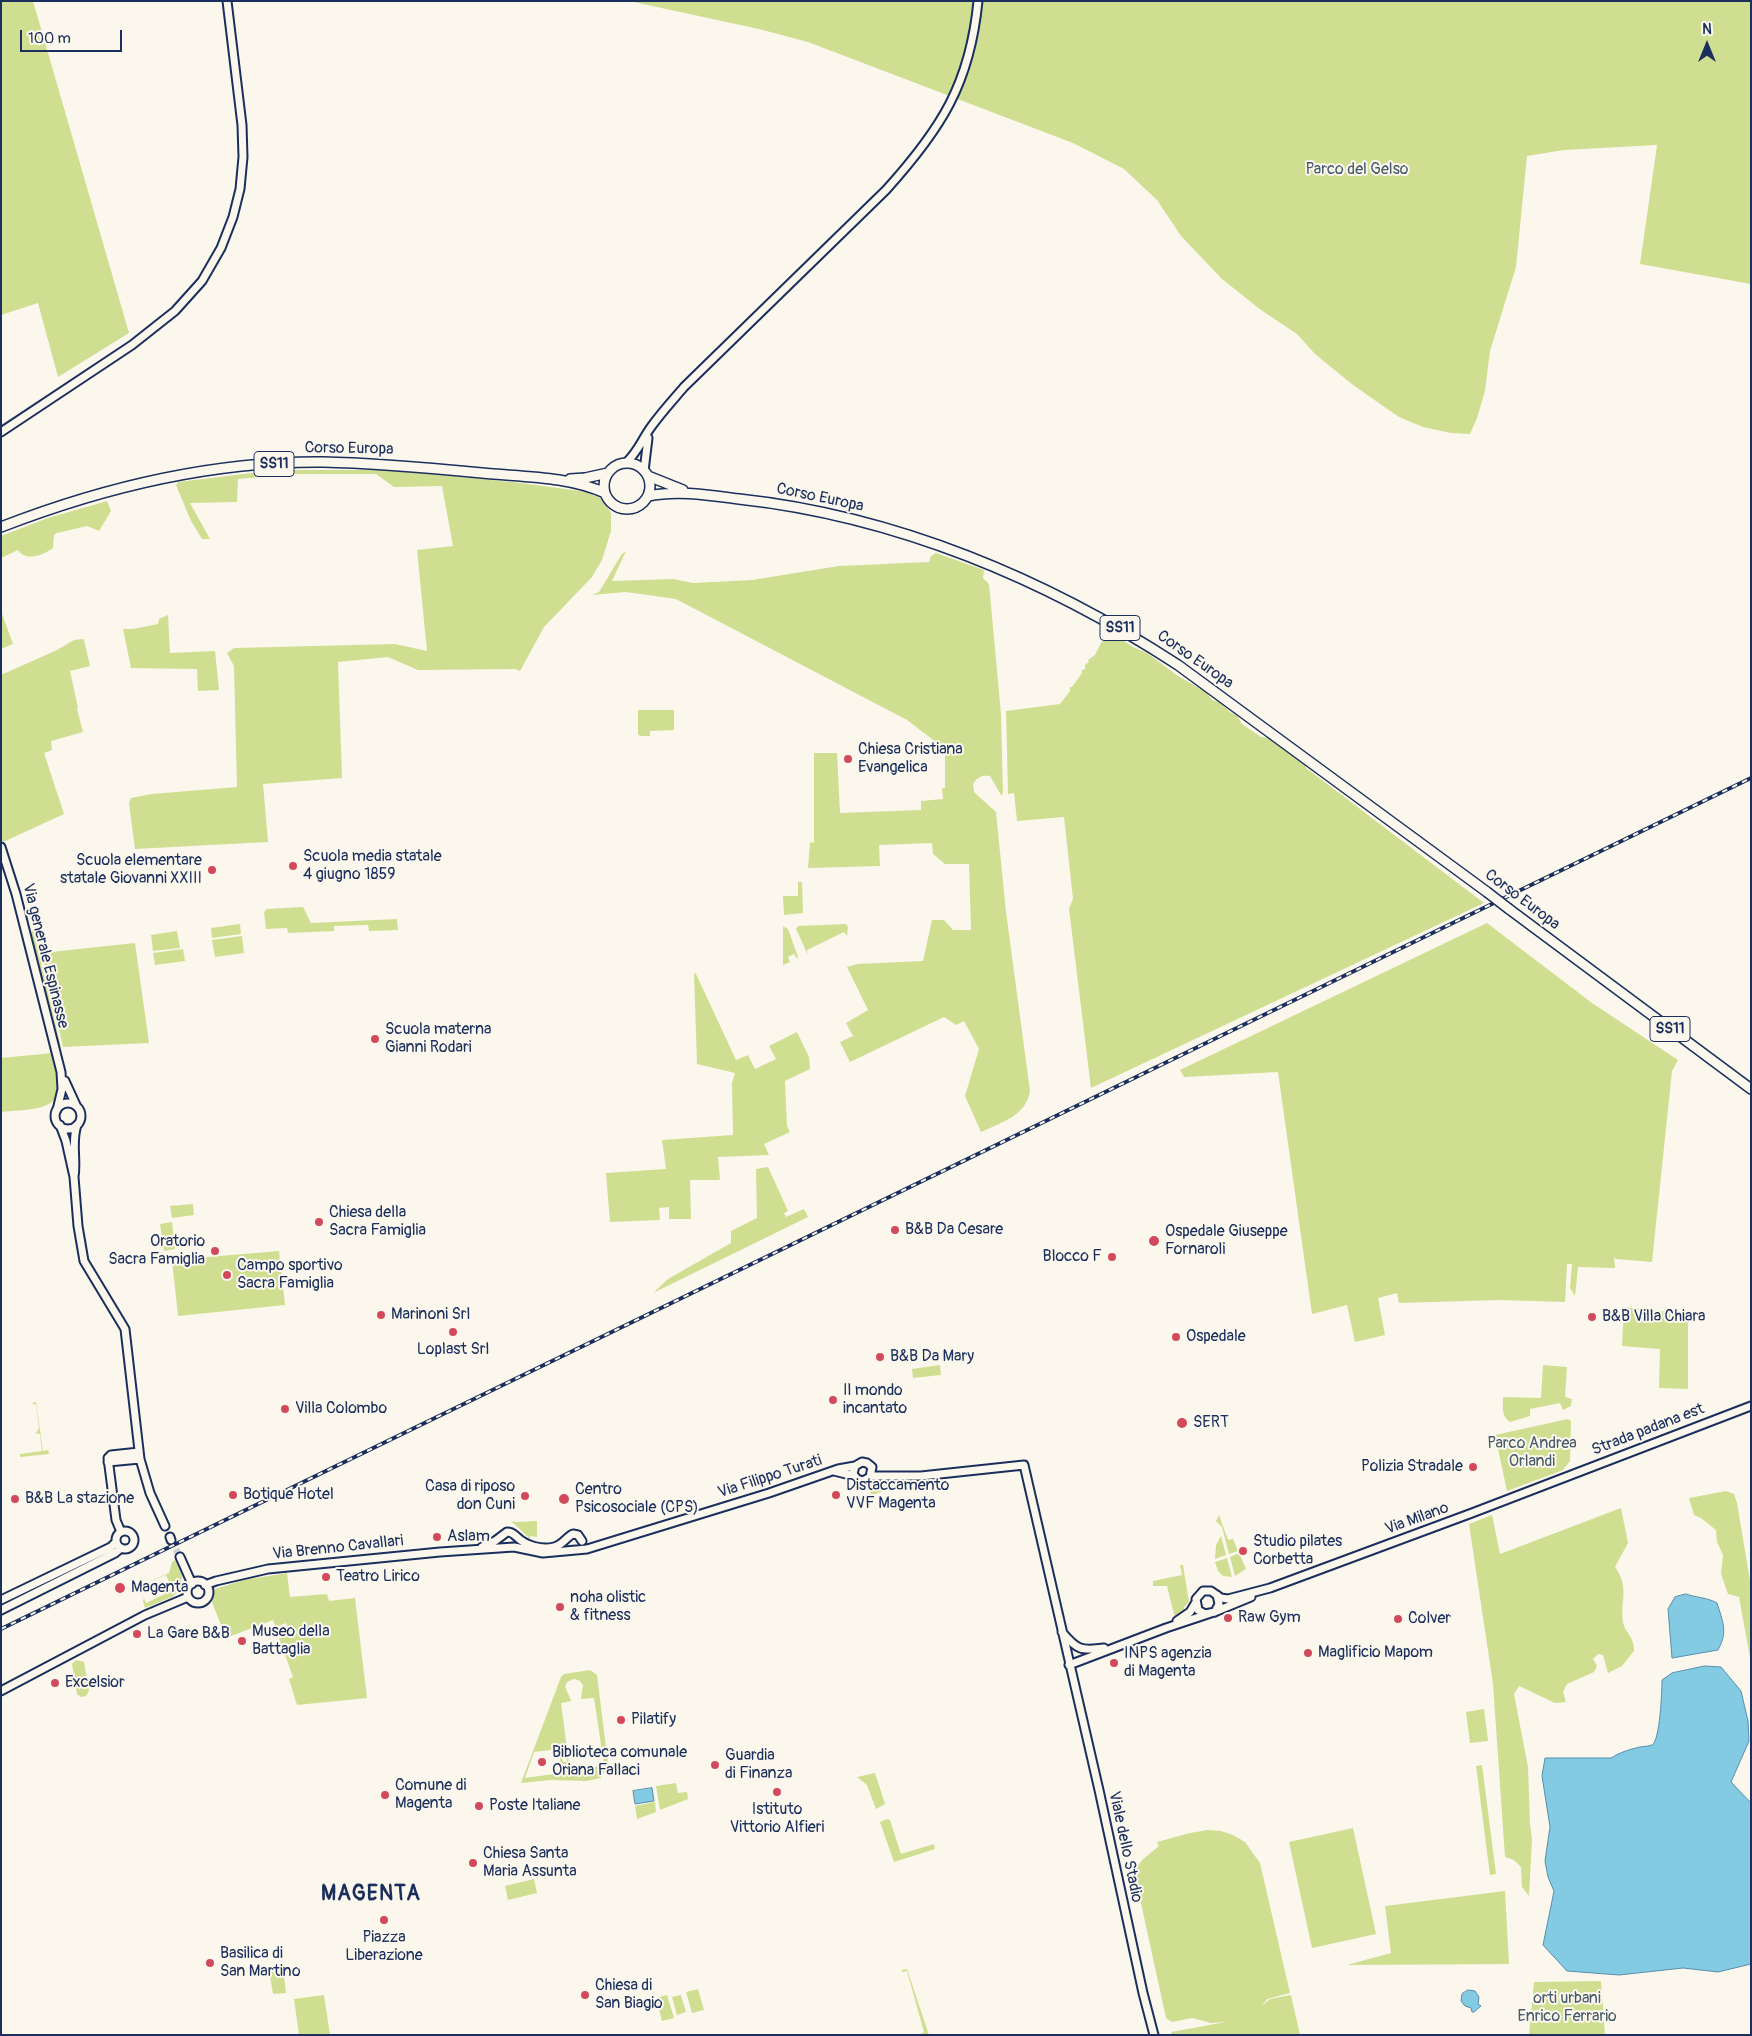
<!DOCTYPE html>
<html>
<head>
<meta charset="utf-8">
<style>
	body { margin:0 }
	#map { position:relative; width:1752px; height:2036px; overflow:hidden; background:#fbf7ec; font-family:Pangolin,sans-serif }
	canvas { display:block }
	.frame { position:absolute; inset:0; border:2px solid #1b2f5e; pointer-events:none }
	.north { position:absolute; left:1682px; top:20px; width:50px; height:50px; -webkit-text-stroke:4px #fbf7ec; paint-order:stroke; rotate:0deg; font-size:14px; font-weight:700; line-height:20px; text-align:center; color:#1b2f5e }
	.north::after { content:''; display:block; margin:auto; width:18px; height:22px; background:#1b2f5e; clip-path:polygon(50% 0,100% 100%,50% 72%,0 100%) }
	.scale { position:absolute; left:20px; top:30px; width:102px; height:22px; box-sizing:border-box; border:2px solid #1b2f5e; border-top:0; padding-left:6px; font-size:15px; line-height:18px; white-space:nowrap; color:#1b2f5e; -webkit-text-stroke:4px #fbf7ec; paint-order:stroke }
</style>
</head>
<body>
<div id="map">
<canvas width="1752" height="2036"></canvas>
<div class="frame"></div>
<div class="north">N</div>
<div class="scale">100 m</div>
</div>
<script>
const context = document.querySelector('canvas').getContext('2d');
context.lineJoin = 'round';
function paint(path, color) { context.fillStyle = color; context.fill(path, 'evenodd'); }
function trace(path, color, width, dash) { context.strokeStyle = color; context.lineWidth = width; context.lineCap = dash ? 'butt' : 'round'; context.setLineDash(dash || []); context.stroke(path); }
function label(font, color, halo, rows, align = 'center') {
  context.font = font + ' Pangolin,sans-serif'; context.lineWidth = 4; context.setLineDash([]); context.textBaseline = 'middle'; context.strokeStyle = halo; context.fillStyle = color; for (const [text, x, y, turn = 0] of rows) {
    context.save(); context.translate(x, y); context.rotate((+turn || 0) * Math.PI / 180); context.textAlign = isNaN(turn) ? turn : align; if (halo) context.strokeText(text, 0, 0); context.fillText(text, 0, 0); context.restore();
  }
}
paint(new Path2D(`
	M 1,1 L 33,1 L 129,333 L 58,377 L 38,303 L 1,315 Z
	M 629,1 L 1751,1 L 1751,284 L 1640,264 L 1657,145 L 1564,150 L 1527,156 L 1516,267 L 1490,351 L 1485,391 L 1477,418 L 1470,434 L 1451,433 L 1423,427 L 1399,417 L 1353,385 L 1315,354 L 1297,334 L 1261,310 L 1222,279 L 1181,236 L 1157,200 L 1124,169 L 1073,143 L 808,42 L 759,29 Z
	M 276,470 L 390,470 L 521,483 L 587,492 L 602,499 L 611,513 L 611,531 L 602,560 L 592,577 L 544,627 L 520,671 L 515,669 L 418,670 L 388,657 L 338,662 L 342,778 L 263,784 L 268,842 L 135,849 L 129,803 L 131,798 L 152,794 L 237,787 L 234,666 L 227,653 L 234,648 L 395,644 L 427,651 L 417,550 L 453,546 L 442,486 L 394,487 L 376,474 L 294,474 L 238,479 L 237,502 L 190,503 L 210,539 L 202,539 L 191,521 L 176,485 L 178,482 Z
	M 107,501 L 111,511 L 99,531 L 87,526 L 57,533 L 54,535 L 53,548 C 44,555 26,562 18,550 L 1,558 L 1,536 L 48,518 Z
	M 626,551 L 612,581 L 673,579 L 693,583 L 752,580 L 839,566 L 929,562 L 931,556 L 936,553 L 984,570 L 983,578 L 989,584 L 1001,714 L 1003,794 L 1001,795 L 990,776 C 982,775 977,777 973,784 L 974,792 L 996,812 L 1006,912 L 1030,1091 C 1026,1116 1002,1122 981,1132 L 965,1096 L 979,1049 L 964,1021 L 956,1025 L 944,1017 L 850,1062 L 840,1042 L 853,1036 L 846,1023 L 868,1010 L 847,967 L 857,964 L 923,961 L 932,920 L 944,920 L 953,930 L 971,930 L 969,864 L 945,864 L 933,854 L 932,843 L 879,845 L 880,866 L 808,868 L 810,842 L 814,843 L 814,753 L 837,753 L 840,813 L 921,810 L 921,801 L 943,799 L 942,788 L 945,788 L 945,749 L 907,720 L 676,599 L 626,592 L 592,595 L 599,592 L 622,554 Z
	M 1,611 L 13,644 L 1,649 Z
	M 168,615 L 170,653 L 215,651 L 219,690 L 198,691 L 197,669 L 131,668 L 123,629 L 133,629 L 158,624 L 159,619 Z
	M 1112,633 L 1133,647 L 1147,653 L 1178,676 L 1206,692 L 1212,700 L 1219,702 L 1230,712 L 1237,716 L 1242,724 L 1261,737 L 1270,738 L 1295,758 L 1302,760 L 1306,765 L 1306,768 L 1484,903 L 1091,1088 L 1069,909 L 1073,899 L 1064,817 L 1017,821 L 1014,793 L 1008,794 L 1006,711 L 1060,704 L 1070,691 L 1070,687 L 1072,687 L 1082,673 L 1082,670 L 1085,669 L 1085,665 L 1089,662 L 1088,660 L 1095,655 L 1101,643 Z
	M 82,639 L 84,640 L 90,666 L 70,671 L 78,708 L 77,709 L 83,732 L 51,741 L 52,750 L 44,753 L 64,814 L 3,842 L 1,839 L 1,675 L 57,650 L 74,640 Z
	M 638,710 L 674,710 L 674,730 L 650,731 L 650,736 L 640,736 L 638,734 Z
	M 798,882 L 802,882 L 803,913 L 784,915 L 783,896 L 798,896 Z
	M 303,907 L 311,923 L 397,919 L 398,930 L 369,931 L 368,925 L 334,926 L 334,931 L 288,933 L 287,928 L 266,929 L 264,912 L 267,909 Z
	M 1487,923 L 1592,1003 L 1678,1060 L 1672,1071 L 1652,1262 L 1616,1259 L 1614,1257 L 1615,1268 L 1578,1267 L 1575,1296 L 1570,1288 L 1572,1264 L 1567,1264 L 1565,1302 L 1499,1300 L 1399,1303 L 1397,1293 L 1378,1298 L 1385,1335 L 1355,1342 L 1347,1305 L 1312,1314 L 1278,1072 L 1184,1077 L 1180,1070 Z
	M 240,924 L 241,934 L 212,938 L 211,928 Z
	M 846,924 L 848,927 L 847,936 L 844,932 L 807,950 L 808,955 L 796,929 L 798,926 Z
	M 783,926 L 788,929 L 798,957 L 797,959 L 794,954 L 788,957 L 790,962 L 783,965 Z
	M 33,929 L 61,1047 L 60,1048 L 30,935 Z
	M 177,931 L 180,948 L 153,951 L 151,935 Z
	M 242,936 L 244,953 L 215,957 L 212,940 Z
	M 135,943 L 149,1043 L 63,1047 L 42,953 Z
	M 183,949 L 185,961 L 155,965 L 153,953 Z
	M 694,973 L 696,974 L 736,1060 L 748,1055 L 755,1069 L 776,1059 L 769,1046 L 797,1032 L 809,1057 L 810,1069 L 785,1081 L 787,1126 L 790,1132 L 764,1144 L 769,1155 L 718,1157 L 720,1180 L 690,1180 L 691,1219 L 669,1219 L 669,1207 L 659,1208 L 660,1220 L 610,1222 L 606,1173 L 666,1169 L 662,1140 L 733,1135 L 732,1083 L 735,1073 L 697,1064 Z
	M 53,1053 C 55,1063 60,1074 60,1084 C 60,1113 23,1109 1,1112 L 1,1058 Z
	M 768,1167 L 788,1211 L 784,1213 L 786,1217 L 804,1209 L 808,1217 L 653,1293 L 668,1279 L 731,1243 L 731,1231 L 757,1218 L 756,1169 Z
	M 193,1204 L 194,1215 L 172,1218 L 170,1206 Z
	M 172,1222 L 175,1249 L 164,1251 L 160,1224 Z
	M 279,1251 L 285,1305 L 178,1316 L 172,1260 Z
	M 1624,1307 L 1688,1314 L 1688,1389 L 1659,1388 L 1660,1349 L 1622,1346 Z
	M 940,1365 L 941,1375 L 913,1378 L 912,1369 Z
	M 1543,1365 L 1567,1367 L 1565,1397 L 1572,1399 L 1571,1406 L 1563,1410 L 1560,1403 L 1530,1409 L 1530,1416 L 1510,1422 C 1501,1416 1503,1407 1503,1397 L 1541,1398 Z
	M 32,1374 L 43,1451 L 48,1450 L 49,1454 L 20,1457 L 20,1454 L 42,1451 L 40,1434 L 35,1433 L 37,1432 L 39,1428 L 36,1405 L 32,1403 L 36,1402 Z
	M 1568,1419 L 1571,1421 L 1570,1461 L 1563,1470 L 1507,1491 L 1495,1435 Z
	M 878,1481 L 896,1483 L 897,1485 L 871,1496 L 870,1485 Z
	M 1726,1491 L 1734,1494 L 1737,1503 L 1751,1587 L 1751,1663 L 1739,1597 L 1728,1594 L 1721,1574 L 1723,1555 L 1717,1542 L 1716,1530 L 1701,1518 L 1694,1515 L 1689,1498 Z
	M 1621,1508 L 1628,1543 L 1615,1567 C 1630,1588 1620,1600 1623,1622 C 1625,1634 1634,1635 1634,1651 L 1622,1666 L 1608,1673 L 1603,1655 L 1598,1654 L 1593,1659 L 1597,1666 L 1594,1672 L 1567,1684 L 1563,1692 L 1566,1702 L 1555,1703 L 1519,1686 L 1514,1694 L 1528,1767 L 1530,1824 L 1532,1839 L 1529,1896 L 1522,1887 L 1521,1867 L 1514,1860 L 1505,1857 L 1493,1684 L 1469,1524 L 1492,1515 L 1500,1554 Z
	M 1219,1515 L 1228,1540 L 1233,1539 L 1238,1551 L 1229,1554 L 1222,1527 L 1216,1521 Z
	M 511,1521 L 516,1522 L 537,1521 L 537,1537 L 530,1536 L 530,1539 Z
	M 1221,1536 L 1226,1555 L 1215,1559 L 1216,1545 Z
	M 1239,1553 L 1246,1569 L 1235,1576 L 1230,1557 Z
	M 1227,1558 L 1232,1577 L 1223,1576 L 1218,1571 L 1215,1562 Z
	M 175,1560 L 182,1576 L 180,1590 L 172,1597 L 145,1608 L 143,1601 L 144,1598 L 146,1603 L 173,1590 L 166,1575 L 140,1586 L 169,1573 L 172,1562 Z
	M 1180,1565 L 1183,1565 L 1189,1602 L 1184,1607 L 1185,1613 L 1175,1618 L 1167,1586 L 1153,1586 L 1153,1581 L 1182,1575 Z
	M 287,1573 L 290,1597 L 327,1594 L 329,1601 L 355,1598 L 367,1698 L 297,1705 L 289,1679 L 293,1677 L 279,1638 L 290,1633 L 286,1623 L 276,1627 L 273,1620 L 226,1638 L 212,1602 L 215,1589 L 244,1580 Z
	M 76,1660 L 84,1662 L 89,1691 L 86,1696 L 81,1697 L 77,1694 L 72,1664 Z
	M 590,1670 L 597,1675 L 609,1772 L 601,1773 L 601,1778 L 586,1781 L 551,1780 L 521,1783 L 561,1677 L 564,1674 ZM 575,1679 L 580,1681 L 583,1685 L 581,1699 L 594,1698 L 604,1765 L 570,1771 L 561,1703 L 571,1701 C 570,1693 557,1683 575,1679 ZM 558,1749 L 559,1755 L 562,1755 L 561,1749 L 566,1749 L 567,1762 L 563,1762 L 562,1756 L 560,1757 L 561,1773 L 525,1778 L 534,1752 Z
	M 1484,1709 L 1488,1741 L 1470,1743 L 1466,1712 Z
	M 1482,1765 L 1496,1874 L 1490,1875 L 1476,1766 Z
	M 875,1773 L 885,1804 L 876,1809 L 867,1785 L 857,1777 Z
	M 676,1783 L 678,1793 L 687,1792 L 688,1799 L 660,1810 L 656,1786 Z
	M 655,1802 L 656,1812 L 637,1819 L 635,1806 Z
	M 887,1819 L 890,1820 L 901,1854 L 934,1844 L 935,1849 L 894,1862 L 880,1822 Z
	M 1353,1828 L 1376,1934 L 1312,1948 L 1289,1842 Z
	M 1208,1830 L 1221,1831 L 1233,1835 L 1245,1842 L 1260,1863 L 1290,1993 L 1267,1999 L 1262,2006 L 1270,1999 L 1291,1995 L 1300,2035 L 1172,2035 L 1171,2032 L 1226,2022 L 1211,2023 L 1192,2018 L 1172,2022 L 1166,2018 L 1134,1871 L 1142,1860 L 1159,1846 L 1157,1842 L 1190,1833 Z
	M 534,1879 L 537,1893 L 508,1900 L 505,1886 Z
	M 1505,1891 L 1509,1964 L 1347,1965 L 1391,1953 L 1385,1906 Z
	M 283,1968 L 286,1993 L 273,1994 L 269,1970 Z
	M 907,1969 L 929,2035 L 919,2035 L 924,2032 L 907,1971 L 902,1972 L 902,1970 Z
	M 1601,1981 L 1605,2035 L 1529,2035 L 1534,1982 Z
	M 698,1989 L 704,2010 L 692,2013 L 686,1992 Z
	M 324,1995 L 330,2035 L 299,2035 L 294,1999 Z
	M 667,1995 L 674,2018 L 662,2021 L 656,1998 Z
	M 681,1995 L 686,2012 L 677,2015 L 672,1997 Z`), '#d0de91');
const water = new Path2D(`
	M 1686,1594 C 1697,1598 1706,1597 1717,1603 C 1723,1622 1728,1632 1718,1650 L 1672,1658 L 1668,1609 L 1675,1597 Z
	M 1705,1666 L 1721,1667 L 1741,1691 L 1748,1721 L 1749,1741 L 1731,1782 L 1751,1803 L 1751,1964 L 1718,1972 L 1683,1968 L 1619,1975 L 1567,1971 L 1543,1945 L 1554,1891 L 1548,1877 L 1545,1861 L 1550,1827 L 1542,1776 L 1545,1758 L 1611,1758 C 1619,1753 1627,1750 1636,1748 C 1641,1746 1647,1747 1652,1745 C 1660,1741 1662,1691 1662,1680 L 1672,1673 Z
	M 652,1788 L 654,1801 L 635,1804 L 633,1791 Z
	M 1468,1990 L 1475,1991 L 1479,1997 L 1478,2004 L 1481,2006 L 1474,2012 L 1472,2012 L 1471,2008 L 1465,2006 L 1461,2001 L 1462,1994 Z`);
paint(water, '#82cbe2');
trace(water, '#598dad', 1);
trace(new Path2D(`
	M 171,1540 L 180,1557`), '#cecfd0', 7, [7, 3.5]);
const minor = new Path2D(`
	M 1,432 L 132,345 L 175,311 L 202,281 L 221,248 L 233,217 L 240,189 L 243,157 L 242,125 L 227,1
	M 626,463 C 639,450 641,441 651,427 C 661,413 673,400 684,387 L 886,190 C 941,129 970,84 978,1
	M 644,471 L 648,438
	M 1,847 L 16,894 L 61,1072 L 62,1089 L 57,1110
	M 65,1081 L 76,1105
	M55 1116a13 13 0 1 1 26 0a13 13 0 1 1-26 0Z
	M 60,1125 L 66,1141 L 74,1177
	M 77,1125 C 71,1142 77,1160 74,1177 L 78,1226 L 84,1261 L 125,1329 L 140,1459 L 150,1493 L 165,1526
	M 108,1462 L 140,1459
	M 834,1471 L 854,1476
	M 871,1476 L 921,1476 L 1024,1465 L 1099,1790 L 1143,1993 L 1154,2035
	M116 1540a9 9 0 1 1 18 0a9 9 0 1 1-18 0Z
	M 121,1532 L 116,1520 L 108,1458 L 111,1455 L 139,1452
	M 170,1537 L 171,1540
	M 482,1547 L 495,1541 L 507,1532 C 513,1532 513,1534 517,1537 C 526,1546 542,1550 554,1547 C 563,1545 566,1537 573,1534 L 578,1535 L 582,1541
	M 514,1547 L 543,1553 L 587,1549 L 769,1493 L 838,1469 L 855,1466 L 862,1462 L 867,1463 L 872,1467 L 870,1477 L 863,1481 L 857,1479 L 853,1474 L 855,1466
	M 180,1557 L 192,1584
	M187 1592a11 11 0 1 1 22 0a11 11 0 1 1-22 0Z
	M 205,1585 L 216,1581 L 268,1569 L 440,1552 L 514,1547
	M 1217,1595 L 1219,1604 L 1215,1612 L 1205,1614 L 1198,1610 L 1196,1599 L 1203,1591 L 1211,1591 L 1221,1598 L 1228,1599 L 1270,1588 L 1472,1513 L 1751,1406
	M 1,1600 L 111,1547 L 116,1542
	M 1,1610 L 115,1553 L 121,1548
	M 1177,1621 L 1190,1612 L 1196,1602
	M 1062,1632 C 1077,1650 1081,1651 1104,1648
	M 1069,1665 L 1166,1628 L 1217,1611 L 1251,1597
	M 1,1691 L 145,1615 L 188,1597`);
const major = new Path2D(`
	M604 486a23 23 0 1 1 46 0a23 23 0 1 1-46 0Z
	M 648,476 L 683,490
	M 570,479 L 585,478 L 608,473
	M 648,496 C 678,490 708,495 739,499 C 896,516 1046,579 1178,665 L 1487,892
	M 1,527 C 104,487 212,461 323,462 C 376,463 429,468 482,473 C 522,477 568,476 605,493
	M 1509,909 L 1751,1089`);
trace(minor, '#1b2f5e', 11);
trace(major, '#1b2f5e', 12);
trace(minor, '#fbf7ec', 7);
trace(major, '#fbf7ec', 9);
const rail = new Path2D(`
	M 1,1629 L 1751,778`);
trace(rail, '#1b2f5e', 4);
trace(rail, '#fbf7ec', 2, [5.5]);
const majorBridge = new Path2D(`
	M 1487,892 L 1509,909`);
trace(majorBridge, '#1b2f5e', 12, []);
trace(majorBridge, '#fbf7ec', 9);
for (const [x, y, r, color] of [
	[848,759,5,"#d1495b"],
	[293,866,5,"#d1495b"],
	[212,870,5,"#d1495b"],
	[375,1039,5,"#d1495b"],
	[319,1222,5,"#d1495b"],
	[895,1230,5,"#d1495b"],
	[1154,1241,6,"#d1495b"],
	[215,1251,5,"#d1495b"],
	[1112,1257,5,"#d1495b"],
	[227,1275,5,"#d1495b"],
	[381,1315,5,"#d1495b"],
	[1592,1317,5,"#d1495b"],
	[453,1332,5,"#d1495b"],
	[1176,1337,5,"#d1495b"],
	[880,1357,5,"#d1495b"],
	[833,1400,5,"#d1495b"],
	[285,1409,5,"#d1495b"],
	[1182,1423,6,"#d1495b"],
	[1473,1467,5,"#d1495b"],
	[233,1495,5,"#d1495b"],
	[836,1495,5,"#d1495b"],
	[525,1496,5,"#d1495b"],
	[15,1499,5,"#d1495b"],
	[564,1499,6,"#d1495b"],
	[437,1537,5,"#d1495b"],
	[1243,1551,5,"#d1495b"],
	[326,1577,5,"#d1495b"],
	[120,1588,6,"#d1495b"],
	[560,1607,5,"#d1495b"],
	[1228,1618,5,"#d1495b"],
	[1398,1619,5,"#d1495b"],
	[137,1634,5,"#d1495b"],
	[242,1641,5,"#d1495b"],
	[1308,1653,5,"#d1495b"],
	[1114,1663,5,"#d1495b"],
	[55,1683,5,"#d1495b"],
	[621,1720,5,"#d1495b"],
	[542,1762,5,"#d1495b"],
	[715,1765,5,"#d1495b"],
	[777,1792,5,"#d1495b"],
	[385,1795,5,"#d1495b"],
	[479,1806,5,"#d1495b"],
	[473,1863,5,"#d1495b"],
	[384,1920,5,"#d1495b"],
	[210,1963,5,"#d1495b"],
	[585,1995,5,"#d1495b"]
]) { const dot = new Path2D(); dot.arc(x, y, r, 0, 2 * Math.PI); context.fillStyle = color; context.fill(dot); trace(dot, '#fbf7ec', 2); }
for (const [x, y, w] of [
	[274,464,40],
	[1120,628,40],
	[1670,1029,40]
]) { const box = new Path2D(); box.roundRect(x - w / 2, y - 12.5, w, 25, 4); context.fillStyle = '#fbf7ec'; context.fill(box); trace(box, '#1b2f5e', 1); }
label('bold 15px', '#1b2f5e', null, [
	["SS11",274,464],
	["SS11",1120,628],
	["SS11",1670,1029]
]);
label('16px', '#485b6b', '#fbf7ec', [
	["Parco del Gelso",1357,170],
	["Parco Andrea",1532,1444],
	["Orlandi",1532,1462],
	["orti urbani",1567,1999],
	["Enrico Ferrario",1567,2017]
]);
label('16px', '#1b2f5e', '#fbf7ec', [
	["Corso Europa",349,449,1],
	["Corso Europa",820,498,12],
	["Corso Europa",1195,660,35],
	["Corso Europa",1522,900,37],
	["Via generale Espinasse",45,956,76],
	["Strada padana est",1648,1430,-21],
	["Via Filippo Turati",770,1477,-18],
	["Via Milano",1417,1519,-20],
	["Via Brenno Cavallari",338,1548,-6],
	["Viale dello Stadio",1125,1847,78]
]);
label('16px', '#1b2f5e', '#fbf7ec', [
	["Chiesa Cristiana",858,750],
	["Evangelica",858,768],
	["Scuola media statale",303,857],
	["4 giugno 1859",303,875],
	["Scuola elementare",202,861,"right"],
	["statale Giovanni XXIII",202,879,"right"],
	["Scuola materna",385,1030],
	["Gianni Rodari",385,1048],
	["Chiesa della",329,1213],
	["Sacra Famiglia",329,1231],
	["B&B Da Cesare",905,1230],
	["Ospedale Giuseppe",1165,1232],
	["Fornaroli",1165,1250],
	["Oratorio",205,1242,"right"],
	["Sacra Famiglia",205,1260,"right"],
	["Blocco F",1102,1257,"right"],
	["Campo sportivo",237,1266],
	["Sacra Famiglia",237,1284],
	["Marinoni Srl",391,1315],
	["B&B Villa Chiara",1602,1317],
	["Ospedale",1186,1337],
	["Loplast Srl",453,1350,"center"],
	["B&B Da Mary",890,1357],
	["Il mondo",843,1391],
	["incantato",843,1409],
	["Villa Colombo",295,1409],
	["SERT",1193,1423],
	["Polizia Stradale",1463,1467,"right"],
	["Distaccamento",846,1486],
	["VVF Magenta",846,1504],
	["Casa di riposo",515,1487,"right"],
	["don Cuni",515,1505,"right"],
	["Centro",575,1490],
	["Psicosociale (CPS)",575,1508],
	["Botique Hotel",243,1495],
	["B&B La stazione",25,1499],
	["Aslam",447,1537],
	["Studio pilates",1253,1542],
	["Corbetta",1253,1560],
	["Teatro Lirico",336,1577],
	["Magenta",131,1588],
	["noha olistic",570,1598],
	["& fitness",570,1616],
	["Raw Gym",1238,1618],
	["Colver",1408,1619],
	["Museo della",252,1632],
	["Battaglia",252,1650],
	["La Gare B&B",147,1634],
	["Maglificio Mapom",1318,1653],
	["INPS agenzia",1124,1654],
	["di Magenta",1124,1672],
	["Excelsior",65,1683],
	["Pilatify",631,1720],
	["Biblioteca comunale",552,1753],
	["Oriana Fallaci",552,1771],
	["Guardia",725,1756],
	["di Finanza",725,1774],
	["Comune di",395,1786],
	["Magenta",395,1804],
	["Poste Italiane",489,1806],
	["Istituto",777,1810,"center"],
	["Vittorio Alfieri",777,1828,"center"],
	["Chiesa Santa",483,1854],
	["Maria Assunta",483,1872],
	["Piazza",384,1938,"center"],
	["Liberazione",384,1956,"center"],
	["Basilica di",220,1954],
	["San Martino",220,1972],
	["Chiesa di",595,1986],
	["San Biagio",595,2004]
], 'left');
context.letterSpacing = '1px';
label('bold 21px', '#1b2f5e', '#fbf7ec', [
	["MAGENTA",371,1895]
]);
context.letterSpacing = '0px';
</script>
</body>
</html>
